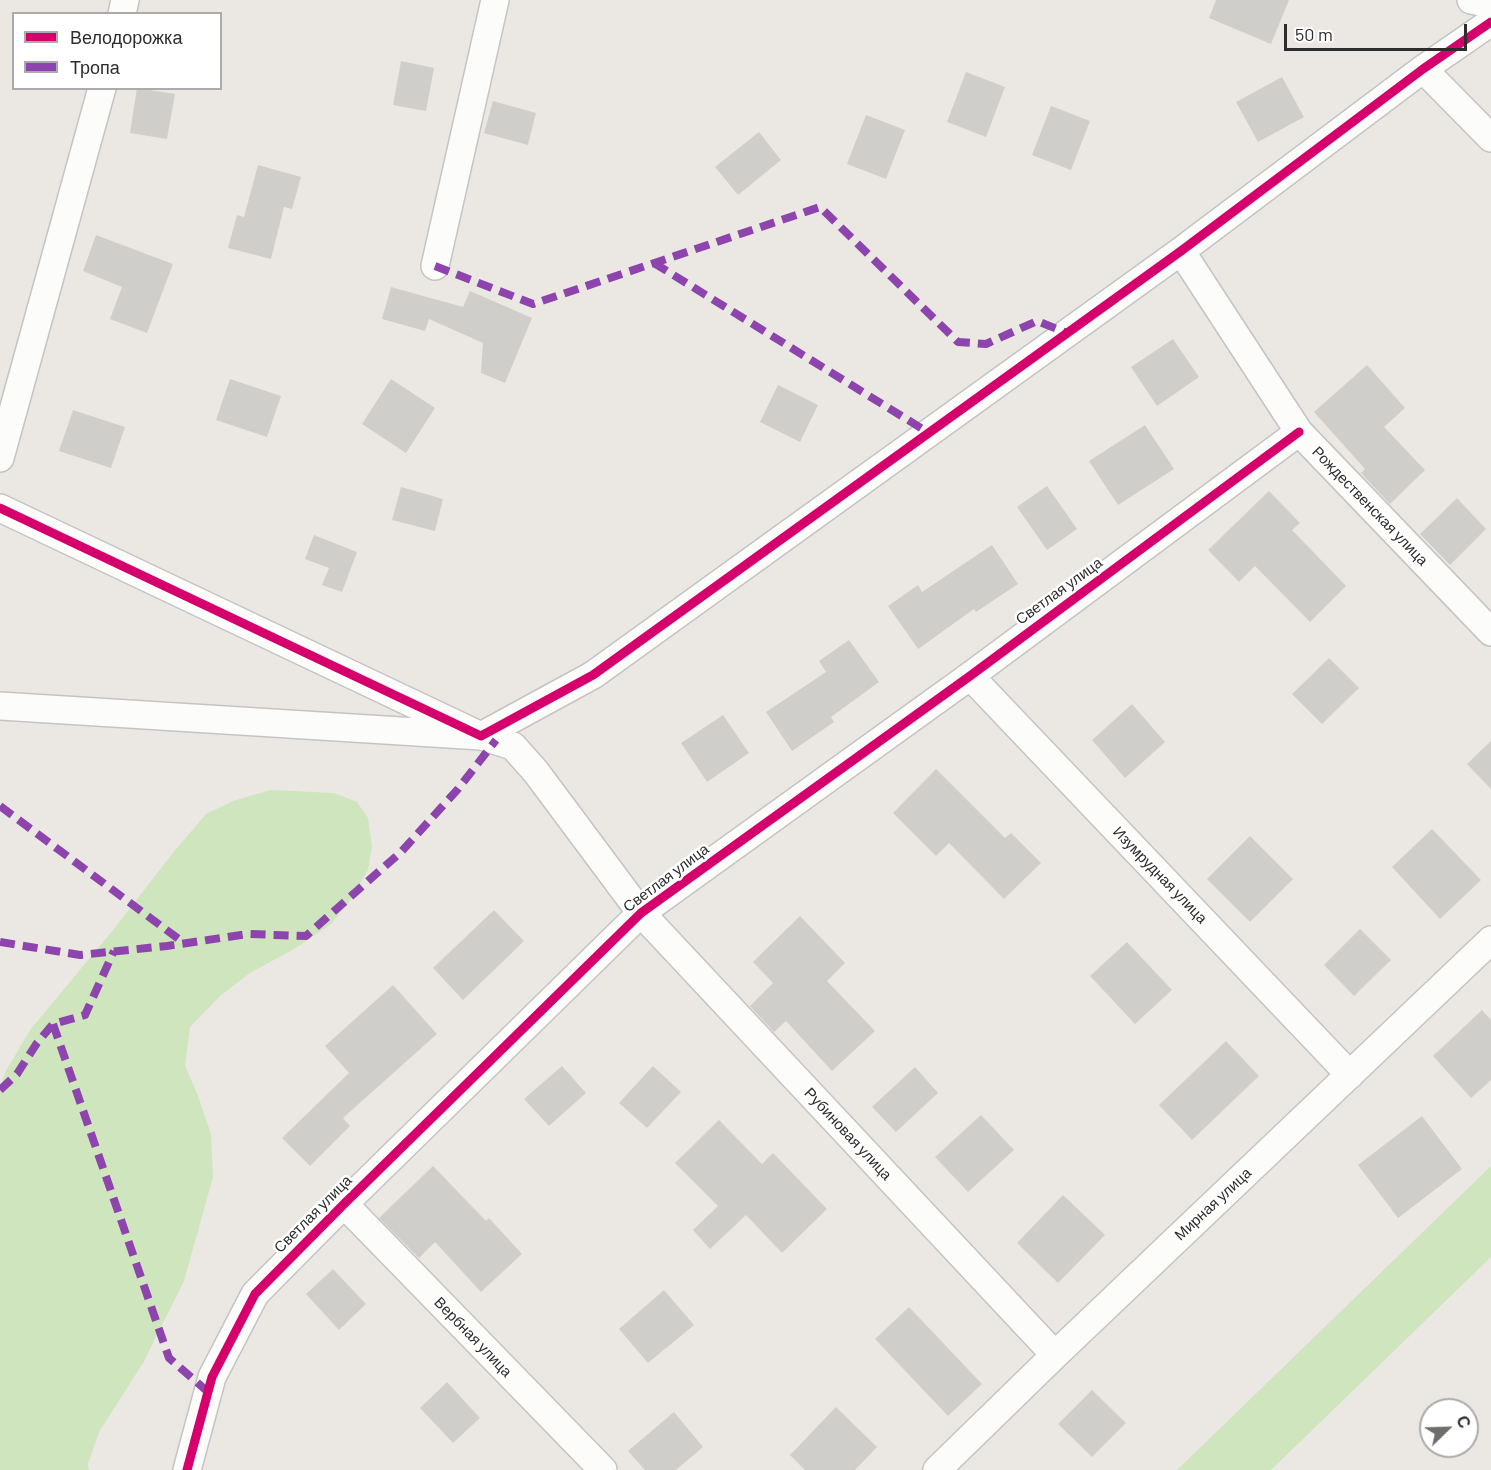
<!DOCTYPE html>
<html>
<head>
<meta charset="utf-8">
<style>
	body { margin:0 }
	#map { position:relative; width:1491px; height:1470px; overflow:hidden; background:#ebe8e4; font-family:Barlow,sans-serif }
	canvas { display:block }
	.legend { position:absolute; left:12px; top:12px; width:210px; height:78px; box-sizing:border-box; background:#fff; border:2px solid #ababab; margin:0; padding:8px 10px; list-style:none; font-size:18px; color:#2d2d2d }
	.legend li { display:flex; align-items:center; gap:12px; height:30px }
	.legend b { width:30px; border:2px solid #ababab }
	.north { position:absolute; left:1419px; top:1398px; width:60px; height:60px; box-sizing:border-box; background:#fff; border:2px solid #ababab; border-radius:50%; rotate:67deg; font-size:16px; font-weight:700; line-height:24px; text-align:center; color:#2d2d2d }
	.north::after { content:''; display:block; margin:auto; width:21px; height:27px; background:#706e6d; clip-path:polygon(50% 0,100% 100%,50% 72%,0 100%) }
	.scale { position:absolute; left:1284px; top:24px; width:183px; height:27px; box-sizing:border-box; border:3px solid #2d2d2d; border-top:0; padding-left:8px; font-size:18px; line-height:21px; white-space:nowrap; color:#2d2d2d; -webkit-text-stroke:4px #fff; paint-order:stroke }
</style>
</head>
<body>
<div id="map">
<canvas width="1491" height="1470"></canvas>
<ul class="legend">
<li><b style="height:8px;background:#d6006c"></b>Велодорожка</li>
<li><b style="height:8px;background:#8e44ad"></b>Тропа</li>
</ul>
<div class="north">С</div>
<div class="scale">50 m</div>
</div>
<script>
const context = document.querySelector('canvas').getContext('2d');
context.lineJoin = 'round';
function paint(path, color) { context.fillStyle = color; context.fill(path, 'evenodd'); }
function trace(path, color, width, dash) { context.strokeStyle = color; context.lineWidth = width; context.lineCap = dash ? 'butt' : 'round'; context.setLineDash(dash || []); context.stroke(path); }
function label(font, color, halo, rows, align = 'center') {
  context.font = font + ' Barlow,sans-serif'; context.lineWidth = 5; context.setLineDash([]); context.textBaseline = 'middle'; context.strokeStyle = halo; context.fillStyle = color; for (const [text, x, y, turn = 0] of rows) {
    context.save(); context.translate(x, y); context.rotate((+turn || 0) * Math.PI / 180); context.textAlign = isNaN(turn) ? turn : align; if (halo) context.strokeText(text, 0, 0); context.fillText(text, 0, 0); context.restore();
  }
}
paint(new Path2D(`
	M 270,790 L 334,793 L 357,802 L 368,818 L 372,846 L 368,870 L 349,902 L 330,925 L 294,949 L 250,973 L 220,996 L 190,1027 L 185,1065 L 198,1096 L 211,1134 L 213,1177 L 184,1281 L 143,1363 L 99,1432 L 88,1464 L 89,1470 L 0,1470 L 0,1087 L 6,1071 L 30,1030 L 113,930 L 172,854 L 206,814 L 233,801 Z
	M 1491,1166 L 1491,1257 L 1271,1470 L 1177,1470 Z`), '#cee5be');
paint(new Path2D(`
	M 1216,0 L 1289,0 L 1271,44 L 1209,18 Z
	M 401,61 L 434,68 L 426,111 L 393,105 Z
	M 966,72 L 1005,87 L 986,137 L 947,122 Z
	M 1282,77 L 1304,117 L 1258,142 L 1236,102 Z
	M 137,88 L 175,94 L 167,139 L 130,133 Z
	M 493,101 L 536,113 L 528,145 L 484,133 Z
	M 1051,106 L 1090,121 L 1071,170 L 1032,155 Z
	M 866,115 L 905,130 L 886,179 L 847,164 Z
	M 759,132 L 781,160 L 738,195 L 715,167 Z
	M 258,165 L 301,177 L 292,209 L 284,207 L 271,259 L 228,248 L 237,215 L 244,217 Z
	M 96,235 L 173,264 L 147,333 L 110,319 L 122,287 L 83,271 Z
	M 391,287 L 463,307 L 470,291 L 532,318 L 505,383 L 481,373 L 483,343 L 429,319 L 425,331 L 382,319 Z
	M 1173,339 L 1199,377 L 1157,406 L 1131,367 Z
	M 1367,365 L 1405,408 L 1384,427 L 1425,470 L 1390,504 L 1361,473 L 1365,469 L 1314,412 Z
	M 230,379 L 281,396 L 267,437 L 216,420 Z
	M 391,379 L 435,408 L 406,453 L 362,424 Z
	M 778,385 L 818,405 L 800,442 L 760,422 Z
	M 73,410 L 125,427 L 111,468 L 59,451 Z
	M 1145,425 L 1174,469 L 1118,505 L 1089,461 Z
	M 1047,486 L 1077,529 L 1047,550 L 1017,507 Z
	M 401,487 L 443,499 L 435,531 L 392,520 Z
	M 1269,491 L 1300,523 L 1292,530 L 1346,586 L 1310,622 L 1255,566 L 1239,582 L 1208,550 Z
	M 1457,498 L 1486,529 L 1450,565 L 1420,534 Z
	M 314,535 L 357,552 L 342,592 L 322,585 L 329,568 L 305,559 Z
	M 992,545 L 1018,584 L 976,612 L 974,609 L 918,649 L 888,606 L 918,585 L 922,592 Z
	M 849,640 L 879,682 L 831,717 L 834,722 L 792,751 L 766,712 L 826,672 L 819,661 Z
	M 1329,658 L 1359,688 L 1322,724 L 1292,694 Z
	M 1132,704 L 1165,742 L 1125,778 L 1092,740 Z
	M 723,715 L 749,753 L 707,782 L 681,743 Z
	M 1491,741 L 1491,789 L 1467,764 Z
	M 936,769 L 1005,838 L 1011,833 L 1041,863 L 1004,899 L 949,843 L 936,856 L 893,813 Z
	M 1432,829 L 1481,880 L 1440,919 L 1392,867 Z
	M 1250,836 L 1293,879 L 1250,922 L 1207,879 Z
	M 494,910 L 524,941 L 463,1000 L 433,968 Z
	M 800,916 L 845,963 L 827,981 L 875,1031 L 832,1071 L 786,1021 L 774,1032 L 750,1006 L 773,983 L 753,962 Z
	M 1360,929 L 1391,960 L 1354,996 L 1324,965 Z
	M 1127,942 L 1172,990 L 1135,1024 L 1090,976 Z
	M 393,985 L 437,1034 L 343,1118 L 350,1126 L 310,1166 L 282,1138 L 349,1073 L 325,1046 Z
	M 1482,1010 L 1491,1020 L 1491,1080 L 1471,1098 L 1433,1056 Z
	M 1226,1041 L 1259,1076 L 1192,1140 L 1159,1105 Z
	M 562,1066 L 586,1093 L 549,1126 L 524,1099 Z
	M 653,1066 L 681,1092 L 647,1128 L 619,1103 Z
	M 915,1067 L 938,1093 L 896,1132 L 872,1107 Z
	M 981,1115 L 1014,1150 L 968,1192 L 935,1157 Z
	M 1422,1116 L 1462,1169 L 1398,1218 L 1358,1165 Z
	M 719,1120 L 762,1164 L 773,1153 L 827,1209 L 782,1253 L 746,1215 L 710,1249 L 693,1230 L 718,1206 L 675,1163 Z
	M 433,1166 L 486,1221 L 489,1218 L 522,1254 L 481,1292 L 435,1242 L 419,1258 L 379,1218 Z
	M 1063,1195 L 1105,1235 L 1058,1283 L 1017,1243 Z
	M 333,1269 L 366,1304 L 339,1330 L 306,1294 Z
	M 664,1290 L 694,1325 L 648,1363 L 619,1329 Z
	M 909,1307 L 982,1384 L 948,1416 L 875,1339 Z
	M 447,1382 L 480,1418 L 453,1443 L 420,1408 Z
	M 1092,1390 L 1126,1423 L 1092,1457 L 1058,1424 Z
	M 836,1407 L 877,1447 L 855,1470 L 805,1470 L 790,1455 Z
	M 674,1412 L 703,1447 L 676,1470 L 645,1470 L 628,1451 Z`), '#d0cecb');
const minor = new Path2D(`
	M 1471,0 L 1491,4
	M 122,14 L 125,0
	M 1423,69 L 1491,138
	M 1181,251 L 1299,432 L 1491,632
	M 435,266 L 495,0
	M 0,458 L 102,88
	M 0,508 L 481,736 L 593,675 L 1181,251 L 1423,69 L 1491,22
	M 970,676 L 1350,1075
	M 0,706 L 481,736 L 513,746 L 536,772 L 641,913 L 1055,1355
	M 344,1204 L 603,1470
	M 187,1470 L 212,1377 L 255,1294 L 344,1204 L 641,913 L 970,676 L 1299,432
	M 937,1470 L 1055,1355 L 1491,940`);
trace(minor, '#c5c4c4', 30);
trace(minor, '#fcfcfb', 27);
trace(new Path2D(`
	M 654,263 L 929,433
	M 435,266 L 533,304 L 820,207 L 958,342 L 986,344 L 1037,321 L 1067,333
	M 0,806 L 184,943
	M 0,942 L 80,955 L 167,946 L 248,934 L 306,936 L 401,852 L 458,789 L 496,740
	M 53,1024 L 169,1358 L 208,1392
	M 0,1090 L 17,1074 L 37,1043 L 53,1024 L 85,1015 L 114,951`), '#8e44ad', 8, [15, 8]);
trace(new Path2D(`
	M 0,508 L 481,736 L 593,675 L 1181,251 L 1423,69 L 1491,22
	M 187,1470 L 212,1377 L 255,1294 L 344,1204 L 641,913 L 970,676 L 1299,432`), '#d6006c', 9);
label('15px', '#2d2d2d', '#fff', [
	["Рождественская улица",1370,506,46],
	["Светлая улица",1059,591,-36],
	["Изумрудная улица",1160,875,46],
	["Светлая улица",666,878,-37],
	["Рубиновая улица",848,1134,47],
	["Мирная улица",1213,1204,-43],
	["Светлая улица",313,1214,-45],
	["Вербная улица",473,1337,46]
]);
</script>
</body>
</html>
